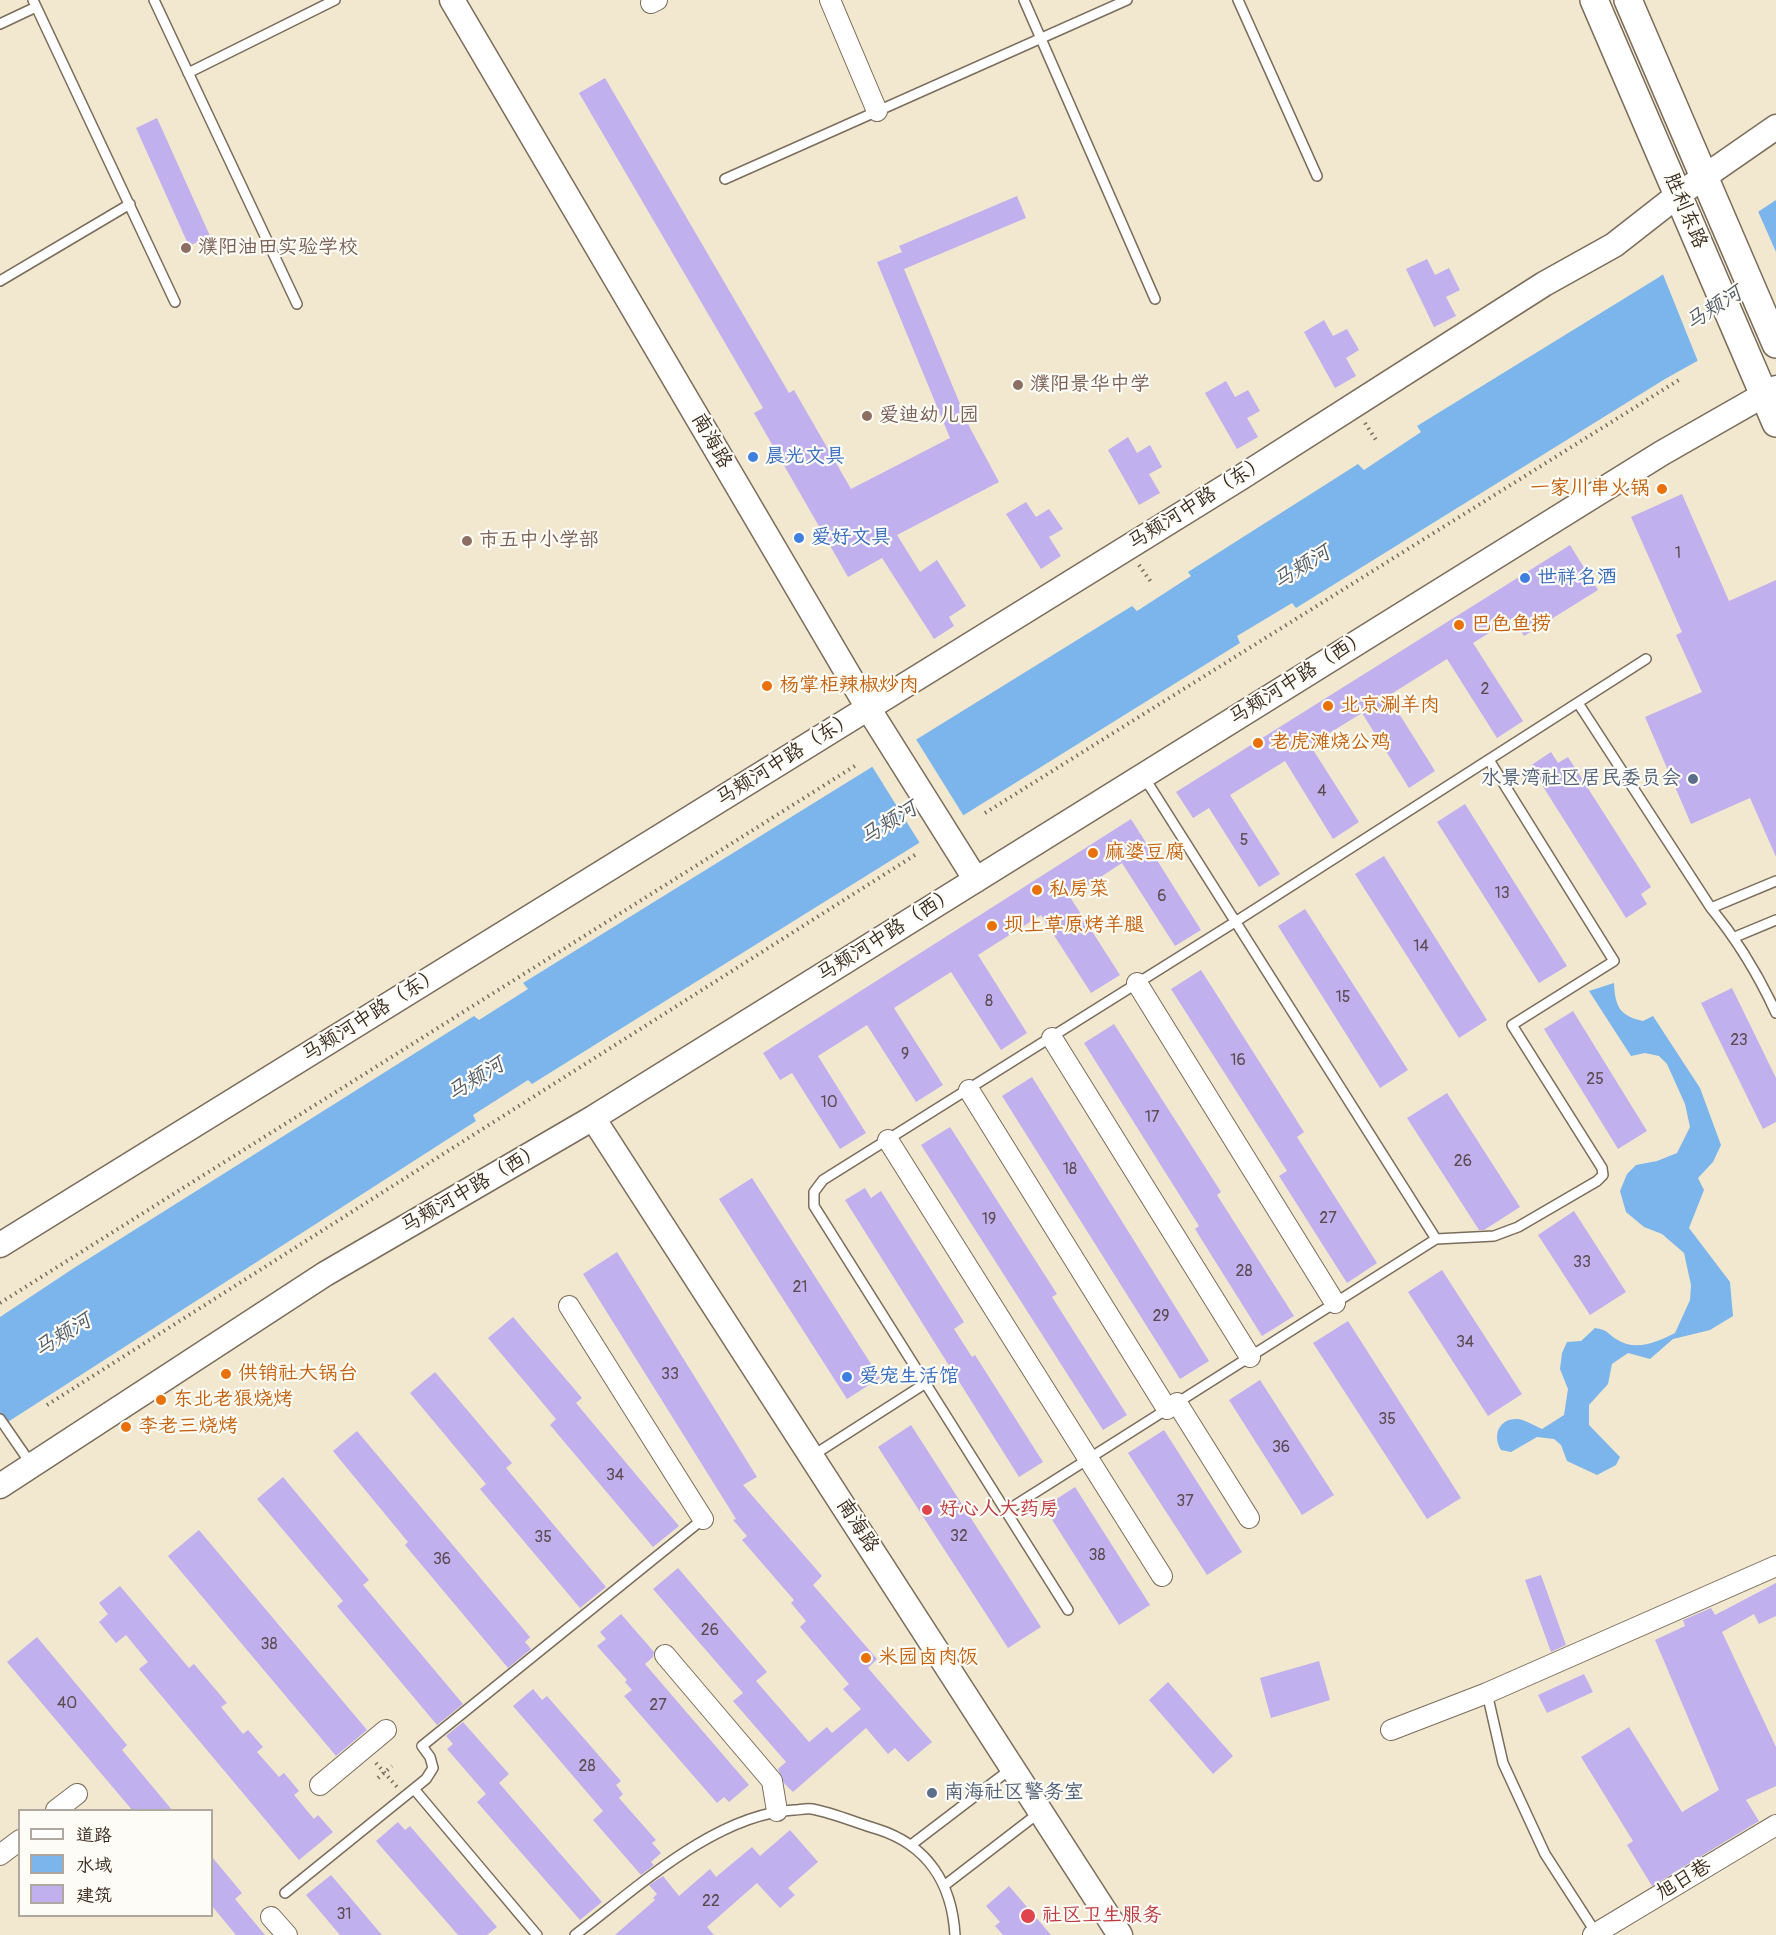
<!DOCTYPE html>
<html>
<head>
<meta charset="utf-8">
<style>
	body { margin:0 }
	#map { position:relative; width:1776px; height:1935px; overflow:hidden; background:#f2e8cf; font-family:Pangolin,"LXGW WenKai TC",sans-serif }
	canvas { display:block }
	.legend { position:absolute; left:18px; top:1809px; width:195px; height:108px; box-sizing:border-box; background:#fdfcf7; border:2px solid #afa8a0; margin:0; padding:8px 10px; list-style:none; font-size:18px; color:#3b2a1e }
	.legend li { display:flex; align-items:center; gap:12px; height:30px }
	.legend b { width:30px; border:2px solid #afa8a0 }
</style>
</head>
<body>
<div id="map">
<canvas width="1776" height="1935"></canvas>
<ul class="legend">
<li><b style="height:8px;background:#fff"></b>道路</li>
<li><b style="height:16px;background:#7bb5ec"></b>水域</li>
<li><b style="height:16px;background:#c0b0ee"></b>建筑</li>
</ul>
</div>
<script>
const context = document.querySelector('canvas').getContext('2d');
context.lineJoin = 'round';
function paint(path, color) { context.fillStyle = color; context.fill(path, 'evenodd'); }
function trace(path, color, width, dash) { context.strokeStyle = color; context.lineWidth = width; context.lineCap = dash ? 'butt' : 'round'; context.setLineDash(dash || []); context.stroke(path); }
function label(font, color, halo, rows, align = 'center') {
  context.font = font + ' Pangolin,"LXGW WenKai TC",sans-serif'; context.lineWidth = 4.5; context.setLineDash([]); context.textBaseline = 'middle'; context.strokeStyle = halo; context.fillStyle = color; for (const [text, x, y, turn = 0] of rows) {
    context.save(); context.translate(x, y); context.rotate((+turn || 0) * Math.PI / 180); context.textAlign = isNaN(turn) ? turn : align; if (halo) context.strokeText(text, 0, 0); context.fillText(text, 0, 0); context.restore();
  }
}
paint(new Path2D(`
	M 1776,200 L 1776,317 L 1665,379 L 1296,608 L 1292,603 L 1237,636 L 1240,643 L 532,1084 L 528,1080 L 473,1115 L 476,1121 L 0,1427 L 0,1317 L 74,1268 L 474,1016 L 479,1020 L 528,989 L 523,983 L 1132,606 L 1137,611 L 1191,576 L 1188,572 L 1358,464 L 1364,470 L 1421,432 L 1417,426 L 1656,279 Z
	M 1614,983 C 1615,1007 1620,1016 1643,1021 L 1653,1016 L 1700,1088 L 1721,1145 L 1713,1162 L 1698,1178 L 1704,1190 L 1689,1228 L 1730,1282 L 1733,1316 L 1710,1330 L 1673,1339 L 1650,1359 L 1628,1353 L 1612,1364 L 1608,1384 L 1589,1405 L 1589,1425 L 1620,1457 L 1616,1465 L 1597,1475 L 1567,1461 L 1561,1445 L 1554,1439 L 1537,1437 L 1511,1452 L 1501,1450 C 1492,1435 1499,1418 1518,1419 C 1525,1420 1535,1426 1542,1429 L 1564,1415 L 1568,1389 L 1560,1369 L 1562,1353 L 1567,1342 L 1581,1341 L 1595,1328 C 1608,1330 1607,1333 1616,1339 C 1635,1352 1657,1342 1675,1333 L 1690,1300 L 1691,1285 L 1684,1253 L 1662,1234 L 1644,1227 L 1626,1212 L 1620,1191 L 1627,1174 L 1636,1165 L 1657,1161 L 1677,1153 L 1690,1127 L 1685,1104 L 1667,1064 L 1659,1056 L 1645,1053 L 1631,1056 L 1589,991 Z`), '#7bb5ec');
paint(new Path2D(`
	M 1757,209 L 1776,252 L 1776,320 L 1699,364 L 1662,272 Z
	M 914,736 L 965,818 L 921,845 L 870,763 Z`), '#f2e8cf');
paint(new Path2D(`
	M 605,78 L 789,393 L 794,390 L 851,489 L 950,438 L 877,262 L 902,252 L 899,246 L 1017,196 L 1026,218 L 904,269 L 970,428 L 999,482 L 897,535 L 920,572 L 937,560 L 966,606 L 949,617 L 954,626 L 934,639 L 882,558 L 848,577 L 754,413 L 763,408 L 579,93 Z
	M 157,118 L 210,236 L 189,246 L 136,128 Z
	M 1427,259 L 1435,275 L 1449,268 L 1460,290 L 1446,297 L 1456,316 L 1434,327 L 1406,269 Z
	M 1324,320 L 1333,336 L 1347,329 L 1359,350 L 1346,358 L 1356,376 L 1335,388 L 1304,332 Z
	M 1226,381 L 1235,397 L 1248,390 L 1260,411 L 1247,418 L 1258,437 L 1237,449 L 1205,393 Z
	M 1128,437 L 1137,453 L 1150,445 L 1162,467 L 1149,474 L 1160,493 L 1139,505 L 1108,450 Z
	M 1682,494 L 1729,601 L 1776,580 L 1776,857 L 1750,798 L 1691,824 L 1645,717 L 1702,692 L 1676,635 L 1682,632 L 1631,517 Z
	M 1026,502 L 1036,517 L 1049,509 L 1063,529 L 1049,537 L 1061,556 L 1041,569 L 1006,514 Z
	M 1570,545 L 1598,590 L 1524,636 L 1513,618 L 1473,643 L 1523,721 L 1497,738 L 1447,659 L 1388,696 L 1435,771 L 1409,788 L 1362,713 L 1310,745 L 1359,822 L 1333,839 L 1285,761 L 1230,795 L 1280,874 L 1259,887 L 1209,808 L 1193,818 L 1176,792 Z
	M 1551,752 L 1558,763 L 1568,757 L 1651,887 L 1641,894 L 1647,904 L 1626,918 L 1530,766 Z
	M 1465,804 L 1567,966 L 1539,983 L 1437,822 Z
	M 1131,819 L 1201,930 L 1175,946 L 1122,863 L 1070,897 L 1120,975 L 1091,993 L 1041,915 L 978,955 L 1027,1033 L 1001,1050 L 951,972 L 894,1008 L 943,1085 L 916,1102 L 867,1025 L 818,1056 L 866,1133 L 840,1149 L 792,1073 L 780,1080 L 763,1053 Z
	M 1384,856 L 1487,1020 L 1459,1038 L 1355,874 Z
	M 1305,909 L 1408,1070 L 1380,1088 L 1278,926 Z
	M 1201,970 L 1304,1132 L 1297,1137 L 1377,1263 L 1347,1283 L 1279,1176 L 1287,1171 L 1171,989 Z
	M 1732,988 L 1776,1078 L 1776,1122 L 1763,1129 L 1701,1003 Z
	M 1573,1011 L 1647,1131 L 1618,1149 L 1544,1029 Z
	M 1114,1024 L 1221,1192 L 1217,1195 L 1294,1316 L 1262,1336 L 1195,1229 L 1199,1226 L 1084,1043 Z
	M 1032,1077 L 1209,1361 L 1180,1379 L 1002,1096 Z
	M 1447,1093 L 1520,1207 L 1484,1230 L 1479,1230 L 1407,1118 Z
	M 950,1127 L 1057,1294 L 1052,1297 L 1127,1415 L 1103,1430 L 921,1145 Z
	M 752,1178 L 880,1378 L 847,1399 L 719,1199 Z
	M 865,1188 L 871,1198 L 881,1191 L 964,1322 L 954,1329 L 972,1357 L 975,1355 L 1043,1462 L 1019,1477 L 845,1200 Z
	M 1574,1211 L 1626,1292 L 1590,1315 L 1538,1235 Z
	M 617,1252 L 757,1477 L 743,1485 L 822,1576 L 813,1585 L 877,1659 L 868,1668 L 932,1742 L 908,1762 L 895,1748 L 888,1754 L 866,1728 L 793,1792 L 784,1783 L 778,1769 L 786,1762 L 733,1701 L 743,1693 L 653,1589 L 678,1568 L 767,1672 L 756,1681 L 809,1742 L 827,1727 L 832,1733 L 861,1709 L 843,1689 L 849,1684 L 800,1627 L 806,1621 L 791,1603 L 794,1600 L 742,1540 L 747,1536 L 733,1520 L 736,1519 L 583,1274 Z
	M 1442,1270 L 1522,1394 L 1488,1416 L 1408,1292 Z
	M 513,1317 L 582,1398 L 576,1403 L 679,1526 L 653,1547 L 550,1425 L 556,1419 L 488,1338 Z
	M 1348,1321 L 1461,1498 L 1427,1519 L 1313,1343 Z
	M 435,1372 L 512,1463 L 506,1468 L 606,1587 L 580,1608 L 480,1489 L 486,1484 L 410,1393 Z
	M 1260,1380 L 1334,1495 L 1302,1515 L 1229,1400 Z
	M 911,1425 L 1041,1627 L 1008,1648 L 878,1447 Z
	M 1164,1430 L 1242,1552 L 1207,1575 L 1128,1453 Z
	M 357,1431 L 530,1637 L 525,1642 L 531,1649 L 508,1668 L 405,1545 L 408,1542 L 333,1451 Z
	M 283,1477 L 369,1580 L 363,1585 L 463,1704 L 437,1725 L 337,1606 L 343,1601 L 257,1499 Z
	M 1075,1487 L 1150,1605 L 1119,1625 L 1044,1507 Z
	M 199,1530 L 367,1730 L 336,1756 L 168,1556 Z
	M 1541,1575 L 1566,1645 L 1551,1652 L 1525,1580 Z
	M 1776,1583 L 1776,1616 L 1759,1624 L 1754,1614 L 1722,1632 L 1776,1747 L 1776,1786 L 1746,1800 L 1759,1821 L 1652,1886 L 1627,1845 L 1633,1841 L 1581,1757 L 1629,1727 L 1682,1812 L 1719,1790 L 1655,1640 L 1685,1626 L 1683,1620 L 1711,1608 L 1715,1615 Z
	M 120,1586 L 189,1668 L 194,1664 L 227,1703 L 221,1707 L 243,1734 L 248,1730 L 263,1747 L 257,1752 L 279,1777 L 284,1773 L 299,1791 L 294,1795 L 314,1819 L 318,1815 L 333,1832 L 299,1860 L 139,1669 L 148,1662 L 126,1635 L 116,1643 L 99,1622 L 108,1614 L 99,1603 Z
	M 621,1614 L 654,1652 L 653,1657 L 645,1664 L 749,1785 L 729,1802 L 724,1797 L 717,1803 L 624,1696 L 632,1690 L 625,1682 L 627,1680 L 597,1646 L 606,1639 L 600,1632 Z
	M 37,1637 L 127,1745 L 122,1750 L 172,1810 L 132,1810 L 7,1662 Z
	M 1319,1661 L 1330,1700 L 1271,1718 L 1260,1678 Z
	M 1584,1674 L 1593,1692 L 1547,1713 L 1538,1695 Z
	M 1168,1682 L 1233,1756 L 1213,1774 L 1149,1700 Z
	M 533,1689 L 542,1700 L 547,1696 L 621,1781 L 616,1785 L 623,1794 L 619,1798 L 656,1840 L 652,1843 L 661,1853 L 651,1862 L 654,1865 L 641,1875 L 593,1820 L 603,1811 L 513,1706 Z
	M 463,1722 L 509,1774 L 499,1783 L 602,1902 L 580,1920 L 477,1802 L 486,1794 L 447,1749 L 453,1744 L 446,1736 Z
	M 398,1822 L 405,1830 L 410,1826 L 497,1927 L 487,1935 L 458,1935 L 376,1841 Z
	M 790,1830 L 818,1862 L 788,1888 L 795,1895 L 780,1908 L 757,1883 L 707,1927 L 714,1935 L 615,1935 L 655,1900 L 653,1898 L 657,1894 L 649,1885 L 663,1876 L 679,1896 L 710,1869 L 716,1877 L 752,1847 L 760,1856 Z
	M 212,1857 L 242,1893 L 235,1899 L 265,1935 L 236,1935 L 212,1906 Z
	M 331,1875 L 382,1935 L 340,1935 L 306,1895 Z
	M 1009,1886 L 1051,1935 L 1003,1935 L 995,1926 L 1000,1922 L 986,1906 Z`), '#c0b0ee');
const service = new Path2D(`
	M 33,0 L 175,302
	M 154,0 L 297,304
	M 1024,0 L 1155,299
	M 1238,0 L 1317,176
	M 0,24 L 36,7
	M 188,73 L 335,0
	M 725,179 L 1127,0
	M 0,281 L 130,204
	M 1578,703 L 1711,908 C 1738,941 1758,974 1776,1013
	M 1144,777 L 1436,1239
	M 1711,908 L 1776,881
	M 1735,937 L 1776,920
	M 0,1419 L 31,1464
	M 812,1456 L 926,1383
	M 1006,1511 L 1436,1239 L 1494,1236 L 1518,1227 L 1597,1181 L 1603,1175 L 1602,1168 L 1512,1025 L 1614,961 L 1489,760
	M 1068,1610 L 814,1206 L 814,1192 L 823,1180 L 1235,922 L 1646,659
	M 1487,1693 L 1503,1763 L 1545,1854 L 1596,1933
	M 414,1789 L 537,1935
	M 911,1845 L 1012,1768
	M 945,1885 L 1040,1812
	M 285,1893 L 426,1779 L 433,1768 L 430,1757 L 422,1746 L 703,1519
	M 575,1935 C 636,1889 715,1814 794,1810 C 799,1810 806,1808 812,1809 C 834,1813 856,1823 877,1829 C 928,1845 952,1884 955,1935`);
const minor = new Path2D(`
	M 830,0 L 877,111
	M 651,3 L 657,0
	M 1137,983 L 1335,1303
	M 1052,1038 L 1250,1357
	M 969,1090 L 1167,1409
	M 888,1140 L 1162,1576
	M 569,1306 L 703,1519
	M 1177,1403 L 1249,1518
	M 665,1655 L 772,1781 L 777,1811
	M 1391,1730 L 1487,1693 L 1776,1566
	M 320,1785 L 386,1730
	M 56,1810 L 77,1794
	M 0,1855 L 20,1840
	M 271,1917 L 287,1935
	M 1593,1935 L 1776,1825`);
const tertiary = new Path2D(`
	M 452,0 L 868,708 L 976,880
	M 593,1118 L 1120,1935
	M 0,1245 L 1240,478 L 1544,284 L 1614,245 L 1678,195 L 1776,127
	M 0,1486 L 325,1274 L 593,1118 L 1662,453 L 1776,388`);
const secondary = new Path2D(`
	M 1594,0 L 1776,423
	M 1628,0 L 1776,344`);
trace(service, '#7b6c5c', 12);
trace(minor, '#7b6c5c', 22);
trace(tertiary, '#7b6c5c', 27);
trace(secondary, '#7b6c5c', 30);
trace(new Path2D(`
	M 1365,423 L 1378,443
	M 1139,565 L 1151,582
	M 985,813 L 1682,378
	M 0,1303 L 858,764
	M 47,1405 L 915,855
	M 376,1763 L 397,1787
	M 378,1778 L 392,1766`), '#7b6c5c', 4, [1.5, 4.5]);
trace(service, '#fff', 9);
trace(minor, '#fff', 20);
trace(tertiary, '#fff', 24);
trace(secondary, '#fff', 27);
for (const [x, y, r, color] of [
	[186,248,6,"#8d6e63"],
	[1018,385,6,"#8d6e63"],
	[867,416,6,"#8d6e63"],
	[753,457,6,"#3f7fe0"],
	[1662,489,6,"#e8710a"],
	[799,538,6,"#3f7fe0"],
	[467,541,6,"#8d6e63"],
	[1525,578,6,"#3f7fe0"],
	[1459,625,6,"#e8710a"],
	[767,686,6,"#e8710a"],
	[1328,706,6,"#e8710a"],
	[1258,743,6,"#e8710a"],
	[1693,779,6,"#5c6f8a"],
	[1093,853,6,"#e8710a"],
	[1037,890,6,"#e8710a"],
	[992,926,6,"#e8710a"],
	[226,1374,6,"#e8710a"],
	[847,1377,6,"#3f7fe0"],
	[161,1400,6,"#e8710a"],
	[126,1427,6,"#e8710a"],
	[927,1510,6,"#e0444e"],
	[866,1658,6,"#e8710a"],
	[932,1793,6,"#5c6f8a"],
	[1028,1916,8,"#e0444e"]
]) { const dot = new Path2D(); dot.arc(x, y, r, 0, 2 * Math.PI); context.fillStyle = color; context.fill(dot); trace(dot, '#fdfcf7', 2); }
label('16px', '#5c4c52', null, [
	["1",1678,554],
	["2",1485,690],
	["4",1322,792],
	["5",1244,841],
	["13",1502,894],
	["6",1162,897],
	["14",1421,947],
	["15",1343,998],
	["8",989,1002],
	["23",1739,1041],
	["9",905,1055],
	["16",1238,1061],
	["25",1595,1080],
	["10",829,1103],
	["17",1152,1118],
	["26",1463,1162],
	["18",1070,1170],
	["27",1328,1219],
	["19",989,1220],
	["33",1582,1263],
	["28",1244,1272],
	["21",800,1288],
	["29",1161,1317],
	["34",1465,1343],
	["33",670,1375],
	["35",1387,1420],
	["36",1281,1448],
	["34",615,1476],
	["37",1185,1502],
	["32",959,1537],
	["35",543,1538],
	["38",1097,1556],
	["36",442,1560],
	["26",710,1631],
	["38",269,1645],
	["40",67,1704],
	["27",658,1706],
	["28",587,1767],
	["22",711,1902],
	["31",344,1915]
]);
label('20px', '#3b2a1e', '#fdfcf7', [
	["胜利东路",1685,211,67],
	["南海路",711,441,60],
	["马颊河中路（东）",1198,503,-32],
	["马颊河中路（西）",1299,678,-32],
	["马颊河中路（东）",786,759,-32],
	["马颊河中路（西）",887,935,-32],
	["马颊河中路（东）",372,1015,-32],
	["马颊河中路（西）",472,1189,-30],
	["南海路",857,1526,57],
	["旭日巷",1684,1880,-31]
]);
label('20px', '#785e54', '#fdfcf7', [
	["濮阳油田实验学校",198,248],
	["濮阳景华中学",1030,385],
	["爱迪幼儿园",879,416],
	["市五中小学部",479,541]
], 'left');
label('20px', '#366cbe', '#fdfcf7', [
	["晨光文具",765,457],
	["爱好文具",811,538],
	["世祥名酒",1537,578],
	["爱宠生活馆",859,1377]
], 'left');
label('20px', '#c56008', '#fdfcf7', [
	["一家川串火锅",1650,489,"right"],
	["巴色鱼捞",1471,625],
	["杨掌柜辣椒炒肉",779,686],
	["北京涮羊肉",1340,706],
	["老虎滩烧公鸡",1270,743],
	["麻婆豆腐",1105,853],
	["私房菜",1049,890],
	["坝上草原烤羊腿",1004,926],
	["供销社大锅台",238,1374],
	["东北老狼烧烤",173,1400],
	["李老三烧烤",138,1427],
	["米园卤肉饭",878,1658]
], 'left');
label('20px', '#4e5e75', '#fdfcf7', [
	["水景湾社区居民委员会",1681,779],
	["南海社区警务室",944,1793,"left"]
], 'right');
label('20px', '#be3a42', '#fdfcf7', [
	["好心人大药房",939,1510],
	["社区卫生服务",1042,1916]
], 'left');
label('italic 21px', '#515b66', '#fdfcf7', [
	["马颊河",1714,309,-33],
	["马颊河",1302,568,-32],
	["马颊河",889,824,-32],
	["马颊河",476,1080,-32],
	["马颊河",63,1336,-32]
]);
</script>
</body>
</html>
